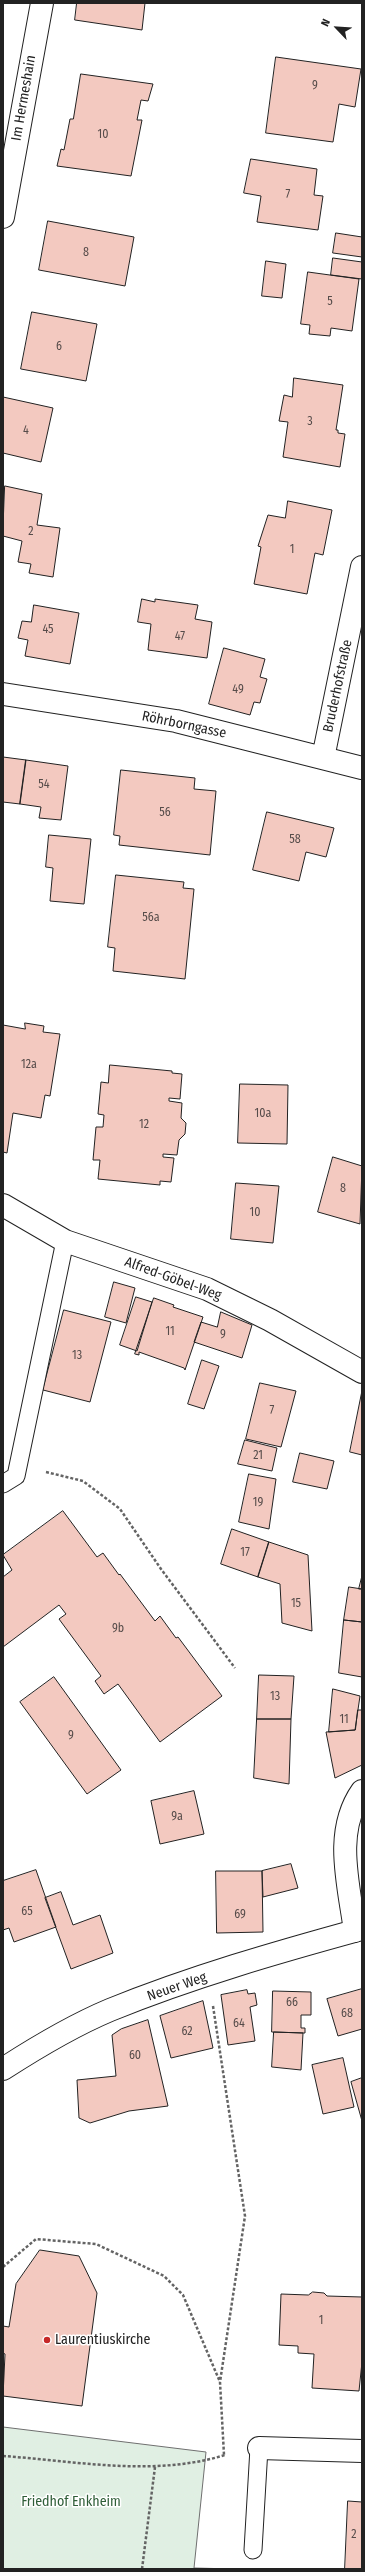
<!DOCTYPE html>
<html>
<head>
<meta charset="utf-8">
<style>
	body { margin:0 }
	#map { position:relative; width:365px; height:2572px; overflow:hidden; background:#fff; font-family:"Fira Sans Condensed",sans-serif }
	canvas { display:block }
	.frame { position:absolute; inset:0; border:4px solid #222; pointer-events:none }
	.north { position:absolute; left:317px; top:8px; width:40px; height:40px; -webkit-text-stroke:3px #fff; paint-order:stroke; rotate:295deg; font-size:11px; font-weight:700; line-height:16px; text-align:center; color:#222 }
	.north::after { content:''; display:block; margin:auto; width:14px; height:18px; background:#222; clip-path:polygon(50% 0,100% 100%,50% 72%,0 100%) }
</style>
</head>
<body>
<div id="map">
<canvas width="365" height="2572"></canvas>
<div class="frame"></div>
<div class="north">N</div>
</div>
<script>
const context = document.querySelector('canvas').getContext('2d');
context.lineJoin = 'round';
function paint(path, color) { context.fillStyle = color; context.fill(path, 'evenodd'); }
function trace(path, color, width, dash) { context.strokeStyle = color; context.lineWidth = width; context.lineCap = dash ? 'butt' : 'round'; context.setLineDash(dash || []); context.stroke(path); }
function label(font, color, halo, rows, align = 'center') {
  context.font = font + ' "Fira Sans Condensed",sans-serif'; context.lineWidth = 3; context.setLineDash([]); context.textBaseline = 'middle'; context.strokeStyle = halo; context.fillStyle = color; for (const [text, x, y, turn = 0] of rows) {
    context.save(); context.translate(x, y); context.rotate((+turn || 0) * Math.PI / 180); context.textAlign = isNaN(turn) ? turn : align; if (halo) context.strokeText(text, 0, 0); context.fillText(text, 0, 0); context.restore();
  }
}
const green = new Path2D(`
	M 3,2427 L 206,2452 L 194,2568 L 234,2569 L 3,2569 Z`);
paint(green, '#e0efe3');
trace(green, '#6f6f6f', 1);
const building = new Path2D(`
	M 77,3 L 145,3 L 142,30 L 75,20 Z
	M 276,57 L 361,69 L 355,107 L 339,104 L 333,142 L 266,133 Z
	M 81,74 L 153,84 L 148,101 L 141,100 L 137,120 L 142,120 L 131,176 L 57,166 L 61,149 L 64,150 L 70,119 L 73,119 Z
	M 251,159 L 317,169 L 314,195 L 323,196 L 318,230 L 257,222 L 261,196 L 244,193 Z
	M 48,221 L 134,237 L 125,286 L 39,270 Z
	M 336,233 L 362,237 L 362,257 L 333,253 Z
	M 333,258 L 362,262 L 362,279 L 331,275 Z
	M 266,261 L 286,264 L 282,298 L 262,296 Z
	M 308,272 L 359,279 L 352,331 L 331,328 L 330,336 L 309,334 L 310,325 L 301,324 Z
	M 32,312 L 97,324 L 86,381 L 21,369 Z
	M 294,378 L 343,385 L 336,430 L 338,430 L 338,433 L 345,434 L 340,467 L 283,457 L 288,422 L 279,421 L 284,395 L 292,397 Z
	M 3,397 L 53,408 L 41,462 L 3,453 Z
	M 5,486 L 42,494 L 37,525 L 60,528 L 53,577 L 29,573 L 31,564 L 18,562 L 22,541 L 3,536 Z
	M 288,501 L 332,510 L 323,555 L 315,553 L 307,594 L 254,584 L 261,547 L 258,546 L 268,515 L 285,518 Z
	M 142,599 L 155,602 L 155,599 L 198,605 L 195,619 L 212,622 L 207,658 L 148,650 L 151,624 L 138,622 Z
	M 34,605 L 79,613 L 70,664 L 25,656 L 28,640 L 18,638 L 22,621 L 31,622 Z
	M 224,648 L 265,659 L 260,677 L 267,679 L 260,703 L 254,702 L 250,715 L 209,704 Z
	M 3,757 L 26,760 L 20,804 L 3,802 Z
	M 26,760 L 68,766 L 61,820 L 39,818 L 41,807 L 20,804 Z
	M 121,770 L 195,778 L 194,789 L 216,791 L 210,855 L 119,845 L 120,836 L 114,835 Z
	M 267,812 L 334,828 L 326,857 L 306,852 L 299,881 L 253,870 Z
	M 49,835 L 91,839 L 84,904 L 50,901 L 53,868 L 46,867 Z
	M 116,875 L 184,882 L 183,888 L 194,889 L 185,979 L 113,971 L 115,948 L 108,947 Z
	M 25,1023 L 44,1026 L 43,1032 L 60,1034 L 50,1096 L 45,1095 L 41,1118 L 13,1113 L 7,1153 L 3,1152 L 3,1025 L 25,1029 Z
	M 110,1065 L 172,1071 L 172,1073 L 182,1074 L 180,1099 L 169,1098 L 169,1101 L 182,1103 L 181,1118 L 186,1123 L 185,1134 L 179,1140 L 177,1155 L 163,1154 L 163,1157 L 174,1158 L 171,1182 L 160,1181 L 160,1185 L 98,1179 L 100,1160 L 93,1160 L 96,1127 L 103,1127 L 104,1115 L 98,1114 L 101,1082 L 108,1083 Z
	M 240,1084 L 288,1085 L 287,1144 L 238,1143 Z
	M 333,1157 L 362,1166 L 360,1224 L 318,1212 Z
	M 236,1183 L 279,1186 L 273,1243 L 231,1239 Z
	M 114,1282 L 135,1288 L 126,1323 L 105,1317 Z
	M 136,1297 L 152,1302 L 137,1351 L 120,1345 Z
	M 154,1298 L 174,1305 L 173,1307 L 203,1317 L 185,1370 L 184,1368 L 139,1352 L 139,1355 L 135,1354 Z
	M 64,1310 L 111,1322 L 90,1402 L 43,1390 Z
	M 221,1312 L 252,1325 L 242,1358 L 194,1342 L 201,1322 L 217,1327 Z
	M 202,1360 L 219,1366 L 204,1409 L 188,1404 Z
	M 260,1383 L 296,1391 L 281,1447 L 246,1439 Z
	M 362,1391 L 362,1455 L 350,1452 Z
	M 245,1440 L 277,1448 L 272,1471 L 238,1464 Z
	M 300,1453 L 334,1461 L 327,1489 L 293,1482 Z
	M 249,1474 L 276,1479 L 269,1529 L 239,1522 Z
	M 63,1511 L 97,1557 L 103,1553 L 119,1575 L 120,1574 L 155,1621 L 160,1616 L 176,1638 L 178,1637 L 222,1696 L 160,1742 L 118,1684 L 104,1694 L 95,1681 L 101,1676 L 59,1619 L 66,1614 L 59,1605 L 3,1647 L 3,1577 L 12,1570 L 3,1555 Z
	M 232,1529 L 269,1542 L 258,1577 L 221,1564 Z
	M 269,1542 L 308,1555 L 312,1631 L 282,1623 L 280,1584 L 258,1577 Z
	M 362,1576 L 362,1589 L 359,1589 Z
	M 349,1587 L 362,1589 L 362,1622 L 344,1620 Z
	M 344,1620 L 362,1622 L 362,1677 L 339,1673 Z
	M 259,1675 L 294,1676 L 291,1719 L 257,1719 Z
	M 54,1677 L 121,1770 L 87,1794 L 20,1702 Z
	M 333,1689 L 360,1696 L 355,1730 L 329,1732 Z
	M 358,1710 L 362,1710 L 362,1765 L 335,1778 L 326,1732 L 355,1730 Z
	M 257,1719 L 291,1719 L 289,1784 L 254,1778 Z
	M 194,1791 L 204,1834 L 160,1844 L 151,1801 Z
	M 291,1864 L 298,1888 L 263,1897 L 262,1871 Z
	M 36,1870 L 56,1927 L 14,1942 L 9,1928 L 3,1930 L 3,1881 Z
	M 216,1871 L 262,1871 L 263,1932 L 217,1933 Z
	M 61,1892 L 73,1925 L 100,1915 L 113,1953 L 71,1969 L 45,1898 Z
	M 362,1989 L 362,2029 L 338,2036 L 327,1999 Z
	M 247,1990 L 248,1994 L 255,1993 L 257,2005 L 250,2007 L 255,2041 L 228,2045 L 221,1995 Z
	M 273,1991 L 311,1992 L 311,2015 L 301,2015 L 301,2028 L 305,2028 L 305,2033 L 272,2032 Z
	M 203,2001 L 213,2048 L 171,2058 L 160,2016 Z
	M 148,2020 L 168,2106 L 129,2111 L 90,2123 L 79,2118 L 77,2080 L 116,2076 L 112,2035 L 121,2029 Z
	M 274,2032 L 303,2033 L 301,2070 L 272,2067 Z
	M 343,2058 L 354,2107 L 323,2114 L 312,2065 Z
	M 362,2078 L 362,2121 L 351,2082 Z
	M 40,2250 L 79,2256 L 97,2293 L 82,2406 L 3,2396 L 5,2354 L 3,2353 L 3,2326 L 9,2327 L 16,2284 Z
	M 313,2292 L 324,2293 L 327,2296 L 362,2297 L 362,2362 L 359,2391 L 312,2388 L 314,2354 L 298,2353 L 298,2346 L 279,2345 L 281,2294 L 308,2295 Z
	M 348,2501 L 362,2502 L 362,2569 L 345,2569 Z`);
paint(building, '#f3c9c0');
trace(building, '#222', 1);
const service = new Path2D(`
	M 3,1484 L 16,1476 L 65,1241
	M 253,2550 L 259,2448`);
const minor = new Path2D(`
	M 3,217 L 42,3
	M 3,694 L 176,721 L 362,768
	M 323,758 L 362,567
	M 3,1205 L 65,1241 L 207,1289 L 270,1320 L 362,1372
	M 355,1931 C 349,1885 333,1832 362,1791
	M 3,2069 C 37,2047 72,2026 110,2010 C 191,1977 278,1952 362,1929
	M 259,2448 L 362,2451`);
trace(service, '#222', 19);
trace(minor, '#222', 24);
trace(new Path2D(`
	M 46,1472 L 83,1481 L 120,1509 L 161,1569 L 235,1668
	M 213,2006 L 245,2216 L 220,2382 L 224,2455
	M 3,2267 L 36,2239 L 96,2244 L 164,2276 L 183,2295 L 220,2382
	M 3,2456 C 76,2461 154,2477 225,2455
	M 142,2569 L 155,2467`), '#646464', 2.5, [3, 2]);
trace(service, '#fff', 17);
trace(minor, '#fff', 22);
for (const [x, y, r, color] of [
	[47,2340,4,"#c62828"]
]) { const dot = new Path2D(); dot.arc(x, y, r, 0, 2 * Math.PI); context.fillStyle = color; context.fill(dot); trace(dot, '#fff', 1.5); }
label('12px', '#564c4a', null, [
	["9",315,86],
	["10",103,135],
	["7",288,195],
	["8",86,253],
	["5",330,302],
	["6",59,347],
	["3",310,422],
	["4",26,431],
	["2",31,532],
	["1",292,550],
	["45",48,630],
	["47",180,637],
	["49",238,690],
	["54",44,785],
	["56",165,813],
	["58",295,840],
	["56a",151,918],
	["12a",29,1065],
	["10a",263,1114],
	["12",144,1125],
	["8",343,1189],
	["10",255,1213],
	["11",170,1332],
	["9",223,1335],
	["13",77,1356],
	["7",272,1411],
	["21",258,1456],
	["19",258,1503],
	["17",245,1553],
	["15",296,1604],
	["9b",118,1629],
	["13",275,1697],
	["11",344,1720],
	["9",71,1736],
	["9a",177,1817],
	["65",27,1912],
	["69",240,1915],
	["66",292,2003],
	["68",347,2014],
	["64",239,2024],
	["62",187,2032],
	["60",135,2056],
	["1",321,2321],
	["2",354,2535]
]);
label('14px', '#222', '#fff', [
	["Im Hermeshain",24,98,-80],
	["Bruderhofstraße",338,686,-78],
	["Röhrborngasse",184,725,12],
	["Alfred-Göbel-Weg",173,1279,20],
	["Neuer Weg",177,1987,-19]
]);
label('14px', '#222', '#fff', [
	["Laurentiuskirche",55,2340]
], 'left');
label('14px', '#2f5e38', '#fff', [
	["Friedhof Enkheim",71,2502]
]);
</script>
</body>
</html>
